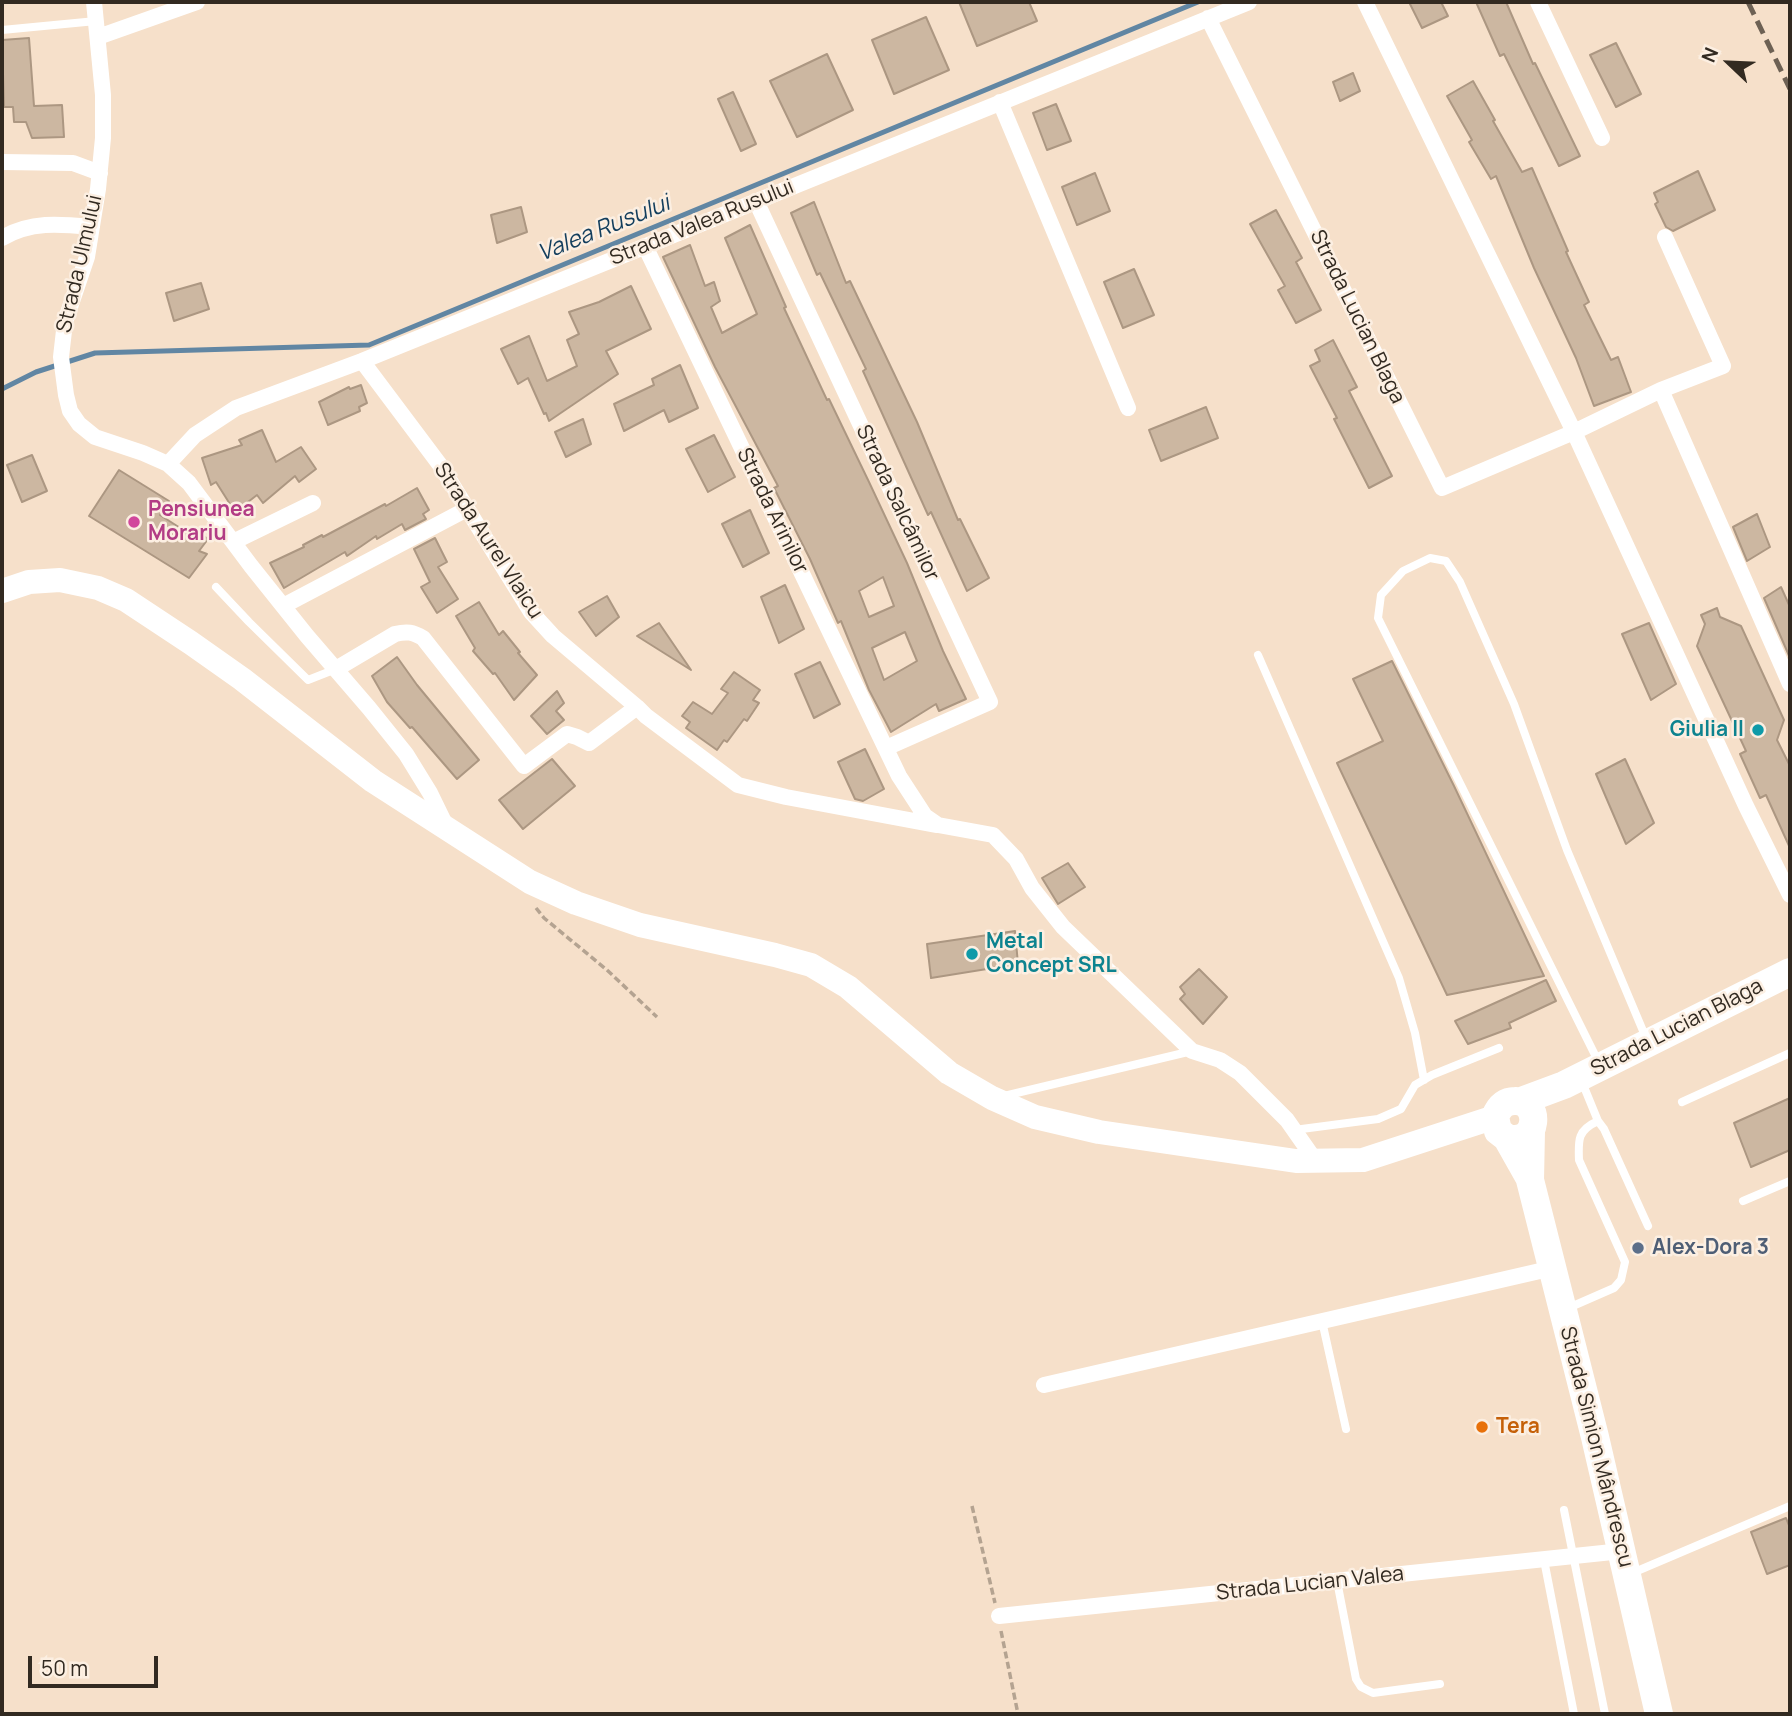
<!DOCTYPE html>
<html>
<head>
<meta charset="utf-8">
<style>
	body { margin:0 }
	#map { position:relative; width:1792px; height:1716px; overflow:hidden; background:#f6e0ca; font-family:Manrope,sans-serif }
	canvas { display:block }
	.frame { position:absolute; inset:0; border:4px solid #322a21; pointer-events:none }
	.north { position:absolute; left:1694px; top:28px; width:70px; height:70px; -webkit-text-stroke:5px #fcefe2; paint-order:stroke; rotate:293deg; font-size:19px; font-weight:700; line-height:28px; text-align:center; color:#322a21 }
	.north::after { content:''; display:block; margin:auto; width:24px; height:32px; background:#322a21; clip-path:polygon(50% 0,100% 100%,50% 72%,0 100%) }
	.scale { position:absolute; left:28px; top:1656px; width:130px; height:32px; box-sizing:border-box; border:4px solid #322a21; border-top:0; padding-left:9px; font-size:21px; line-height:24px; white-space:nowrap; color:#322a21; -webkit-text-stroke:5px #fcefe2; paint-order:stroke }
</style>
</head>
<body>
<div id="map">
<canvas width="1792" height="1716"></canvas>
<div class="frame"></div>
<div class="north">N</div>
<div class="scale">50 m</div>
</div>
<script>
const context = document.querySelector('canvas').getContext('2d');
context.lineJoin = 'round';
function trace(path, color, width, dash) { context.strokeStyle = color; context.lineWidth = width; context.lineCap = dash ? 'butt' : 'round'; context.setLineDash(dash || []); context.stroke(path); }
function paint(path, color) { context.fillStyle = color; context.fill(path, 'evenodd'); }
function label(font, color, halo, rows, align = 'center') {
  context.font = font + ' Manrope,sans-serif'; context.lineWidth = 5; context.setLineDash([]); context.textBaseline = 'middle'; context.strokeStyle = halo; context.fillStyle = color; for (const [text, x, y, turn = 0] of rows) {
    context.save(); context.translate(x, y); context.rotate((+turn || 0) * Math.PI / 180); context.textAlign = isNaN(turn) ? turn : align; if (halo) context.strokeText(text, 0, 0); context.fillText(text, 0, 0); context.restore();
  }
}
trace(new Path2D(`
	M 2,389 L 36,372 L 95,353 L 369,345 L 1198,2`), '#6186a3', 5);
const building = new Path2D(`
	M 959,2 L 1029,2 L 1037,21 L 977,46 Z
	M 1409,2 L 1441,2 L 1448,16 L 1422,28 Z
	M 1476,2 L 1506,2 L 1533,64 L 1535,63 L 1580,156 L 1559,166 L 1504,54 L 1500,56 Z
	M 926,17 L 949,70 L 894,94 L 872,40 Z
	M 29,38 L 34,106 L 62,105 L 64,137 L 32,138 L 26,122 L 14,122 L 13,107 L 4,107 L 2,40 Z
	M 1616,43 L 1641,94 L 1616,107 L 1590,55 Z
	M 827,54 L 853,110 L 797,137 L 770,81 Z
	M 1353,73 L 1360,91 L 1340,101 L 1333,82 Z
	M 1473,81 L 1495,120 L 1493,121 L 1522,172 L 1532,168 L 1568,251 L 1566,252 L 1589,302 L 1584,305 L 1611,360 L 1618,357 L 1631,392 L 1594,406 L 1576,358 L 1534,268 L 1496,176 L 1491,179 L 1469,142 L 1472,140 L 1447,96 Z
	M 733,92 L 756,144 L 741,151 L 718,99 Z
	M 1056,104 L 1071,141 L 1047,150 L 1033,113 Z
	M 1698,171 L 1715,210 L 1673,231 L 1666,227 L 1655,204 L 1658,202 L 1654,193 Z
	M 1095,173 L 1110,211 L 1077,225 L 1062,187 Z
	M 814,202 L 846,283 L 850,281 L 917,422 L 958,520 L 960,519 L 989,578 L 967,591 L 931,512 L 928,515 L 863,371 L 866,369 L 820,273 L 817,275 L 791,213 Z
	M 521,207 L 527,232 L 497,243 L 491,215 Z
	M 1276,210 L 1302,258 L 1296,262 L 1321,310 L 1296,323 L 1278,290 L 1285,286 L 1250,224 Z
	M 750,225 L 786,307 L 784,308 L 827,400 L 829,399 L 869,482 L 907,563 L 943,651 L 966,699 L 939,711 L 936,704 L 891,732 L 869,690 L 841,621 L 838,623 L 810,559 L 774,488 L 778,486 L 715,367 L 663,257 L 690,245 L 705,286 L 714,282 L 720,301 L 711,307 L 722,333 L 757,314 L 725,238 ZM 883,577 L 894,606 L 869,617 L 859,591 ZM 905,632 L 917,661 L 884,680 L 872,648 Z
	M 1134,269 L 1154,315 L 1123,328 L 1104,282 Z
	M 201,283 L 209,309 L 174,321 L 166,293 Z
	M 631,286 L 651,329 L 606,351 L 618,374 L 549,421 L 546,413 L 544,414 L 528,378 L 518,384 L 501,349 L 529,336 L 547,381 L 577,366 L 567,340 L 579,334 L 569,312 L 599,302 Z
	M 1333,340 L 1357,387 L 1349,391 L 1392,476 L 1369,488 L 1334,419 L 1337,418 L 1310,366 L 1320,361 L 1315,350 Z
	M 680,365 L 698,408 L 669,422 L 664,410 L 624,431 L 614,404 L 654,385 L 652,379 Z
	M 361,385 L 367,403 L 359,407 L 360,411 L 328,425 L 319,402 L 349,387 L 350,389 Z
	M 1206,407 L 1218,438 L 1161,461 L 1149,430 Z
	M 583,419 L 591,444 L 566,457 L 555,432 Z
	M 262,430 L 276,462 L 301,447 L 316,469 L 299,482 L 295,476 L 263,503 L 257,495 L 235,512 L 216,482 L 211,485 L 202,458 L 242,445 L 239,440 Z
	M 714,435 L 735,477 L 708,492 L 686,449 Z
	M 32,455 L 47,491 L 22,502 L 7,465 Z
	M 119,470 L 169,501 L 160,515 L 188,533 L 191,527 L 208,539 L 199,551 L 207,554 L 189,578 L 89,516 Z
	M 417,488 L 429,510 L 423,514 L 426,519 L 405,530 L 402,524 L 377,539 L 376,536 L 347,556 L 345,552 L 284,588 L 270,563 L 304,547 L 303,545 L 322,535 L 323,537 L 385,504 L 386,506 Z
	M 750,510 L 769,553 L 743,567 L 722,524 Z
	M 1757,514 L 1770,547 L 1747,561 L 1733,527 Z
	M 435,538 L 447,562 L 438,567 L 458,599 L 437,613 L 421,587 L 430,582 L 414,549 Z
	M 785,585 L 804,629 L 779,643 L 761,597 Z
	M 1781,587 L 1790,607 L 1790,658 L 1764,598 Z
	M 607,596 L 619,617 L 596,636 L 579,612 Z
	M 479,602 L 499,635 L 503,631 L 520,652 L 518,653 L 537,675 L 514,700 L 495,673 L 493,674 L 473,651 L 475,648 L 456,616 Z
	M 1717,608 L 1720,617 L 1741,626 L 1784,720 L 1777,740 L 1790,766 L 1790,848 L 1766,795 L 1760,798 L 1740,754 L 1746,751 L 1697,646 L 1705,624 L 1701,615 Z
	M 659,623 L 691,670 L 637,636 Z
	M 1649,623 L 1676,684 L 1651,700 L 1622,634 Z
	M 397,657 L 417,685 L 479,760 L 457,779 L 412,727 L 410,728 L 387,702 L 372,676 Z
	M 1392,661 L 1454,786 L 1544,976 L 1447,995 L 1337,763 L 1383,741 L 1353,679 Z
	M 820,662 L 840,704 L 814,718 L 795,674 Z
	M 734,672 L 760,690 L 753,700 L 759,703 L 747,721 L 744,719 L 727,742 L 724,740 L 717,750 L 686,728 L 690,722 L 682,716 L 693,702 L 712,714 L 728,693 L 721,689 Z
	M 557,691 L 564,703 L 556,711 L 564,720 L 547,734 L 531,716 Z
	M 865,749 L 884,789 L 863,801 L 855,799 L 838,762 Z
	M 552,759 L 575,786 L 523,829 L 499,800 Z
	M 1625,759 L 1654,823 L 1626,844 L 1596,774 Z
	M 1068,863 L 1085,887 L 1058,904 L 1042,878 Z
	M 1015,931 L 1018,964 L 931,978 L 927,944 Z
	M 1199,969 L 1227,997 L 1203,1024 L 1180,999 L 1185,994 L 1180,987 Z
	M 1546,980 L 1556,1001 L 1509,1023 L 1511,1028 L 1468,1044 L 1455,1021 Z
	M 1790,1098 L 1790,1150 L 1751,1167 L 1734,1123 Z
	M 1786,1518 L 1790,1528 L 1790,1565 L 1767,1574 L 1751,1532 Z`);
paint(building, '#ccb7a1');
trace(building, '#ac9782', 2);
trace(new Path2D(`
	M 536,908 L 544,918 L 607,970 L 657,1017
	M 972,1506 L 995,1603
	M 1001,1631 L 1018,1714`), '#b4a391', 3.5, [7, 3.5]);
trace(new Path2D(`
	M 2,30 L 96,21
	M 216,587 L 249,622 L 308,680 L 336,669
	M 1258,655 L 1399,978 L 1415,1033 L 1424,1080
	M 1598,1061 L 1378,618 L 1381,595 L 1403,571 L 1430,558 L 1446,561 L 1460,582 L 1514,704 L 1567,850 L 1646,1038
	M 1004,1096 L 1192,1051
	M 1682,1102 L 1790,1053
	M 1598,1121 L 1604,1129 L 1648,1226
	M 1294,1130 L 1378,1119 L 1401,1109 L 1415,1085 L 1432,1075 L 1499,1048
	M 1743,1201 L 1790,1181
	M 1566,1309 L 1614,1288 L 1621,1280 L 1625,1262 L 1579,1160 C 1578,1139 1578,1130 1598,1121 L 1582,1082
	M 1322,1321 L 1346,1429
	M 1564,1510 L 1605,1714
	M 1544,1560 L 1574,1714
	M 1630,1574 L 1790,1506
	M 1337,1581 L 1356,1679 L 1361,1687 L 1373,1693 L 1440,1684`), '#fff', 8);
trace(new Path2D(`
	M 94,2 L 103,95 L 103,138 L 98,189 L 87,257 L 65,322 L 61,357 L 66,395 L 70,411 L 79,424 L 95,437 L 143,453 L 168,464 L 189,483 L 251,566 L 307,636 L 369,708 L 406,754 L 430,793 L 447,828
	M 1365,2 L 1574,432 L 1746,806 L 1790,895
	M 1538,2 L 1602,138
	M 1208,18 L 1442,488 L 1574,432 L 1661,390 L 1723,366 L 1665,237
	M 98,37 L 197,2
	M 1000,102 L 1128,408
	M 2,162 L 73,163 L 100,173
	M 756,201 L 990,702 L 886,748
	M 2,238 C 31,221 60,224 92,227
	M 645,246 L 899,776 L 925,816 L 938,825 L 993,835 L 1016,859 L 1032,888 L 1063,927 L 1192,1051 L 1220,1060 L 1240,1073 L 1287,1120 L 1315,1160
	M 1661,390 L 1790,684
	M 168,464 L 195,435 L 236,408 L 362,361 L 1249,2
	M 233,542 L 313,503
	M 283,606 L 467,509
	M 336,669 L 395,634 C 407,631 413,632 423,638 L 524,766 L 567,734 L 577,737 L 589,743 L 637,707 L 553,636 L 531,612 L 440,465 L 362,361
	M 637,707 L 646,716 L 738,785 L 786,797 L 936,825
	M 1044,1385 L 1553,1268
	M 999,1616 L 1622,1551`), '#fff', 16);
trace(new Path2D(`
	M 2,591 L 29,582 L 60,580 L 98,588 L 126,600 L 191,643 L 242,679 L 373,781 L 530,882 L 576,903 L 640,925 L 775,955 L 811,965 L 848,987 L 949,1073 L 992,1098 L 1035,1117 L 1099,1132 L 1296,1161 L 1363,1160 L 1495,1117`), '#fff', 24);
trace(new Path2D(`
	M 1521,1101 L 1564,1085 L 1790,972
	M 1531,1131 L 1530,1180 L 1595,1437 L 1659,1714
	M 1507,1138 C 1540,1146 1541,1100 1515,1101 C 1504,1101 1499,1107 1495,1117 L 1498,1131 L 1507,1138 L 1529,1177`), '#fff', 28);
trace(new Path2D(`
	M 1748,2 L 1790,89`), '#6d6154', 5, [14, 7]);
for (const [x, y, r, color] of [
	[134,522,7,"#d1479c"],
	[1758,730,7,"#0f9aa8"],
	[972,954,7,"#0f9aa8"],
	[1638,1248,7,"#5c6f8a"],
	[1482,1427,7,"#e8710a"]
]) { const dot = new Path2D(); dot.arc(x, y, r, 0, 2 * Math.PI); context.fillStyle = color; context.fill(dot); trace(dot, '#fcefe2', 2.5); }
label('21px', '#322a21', '#fcefe2', [
	["Strada Valea Rusului",702,223,-22],
	["Strada Ulmului",80,264,-77],
	["Strada Lucian Blaga",1357,317,64],
	["Strada Salcâmilor",897,503,65],
	["Strada Arinilor",772,511,64],
	["Strada Aurel Vlaicu",488,541,57],
	["Strada Lucian Blaga",1677,1028,-27],
	["Strada Simion Mândrescu",1596,1447,76],
	["Strada Lucian Valea",1310,1584,-6]
]);
label('bold 21px', '#b23c85', '#fcefe2', [
	["Pensiunea",148,510],
	["Morariu",148,534]
], 'left');
label('bold 21px', '#0d838f', '#fcefe2', [
	["Giulia II",1744,730],
	["Metal",986,942,"left"],
	["Concept SRL",986,966,"left"]
], 'right');
label('bold 21px', '#4e5e75', '#fcefe2', [
	["Alex-Dora 3",1652,1248]
], 'left');
label('bold 21px', '#c56008', '#fcefe2', [
	["Tera",1496,1427]
], 'left');
label('italic 23px', '#133e5d', '#fcefe2', [
	["Valea Rusului",604,229,-22]
]);
</script>
</body>
</html>
